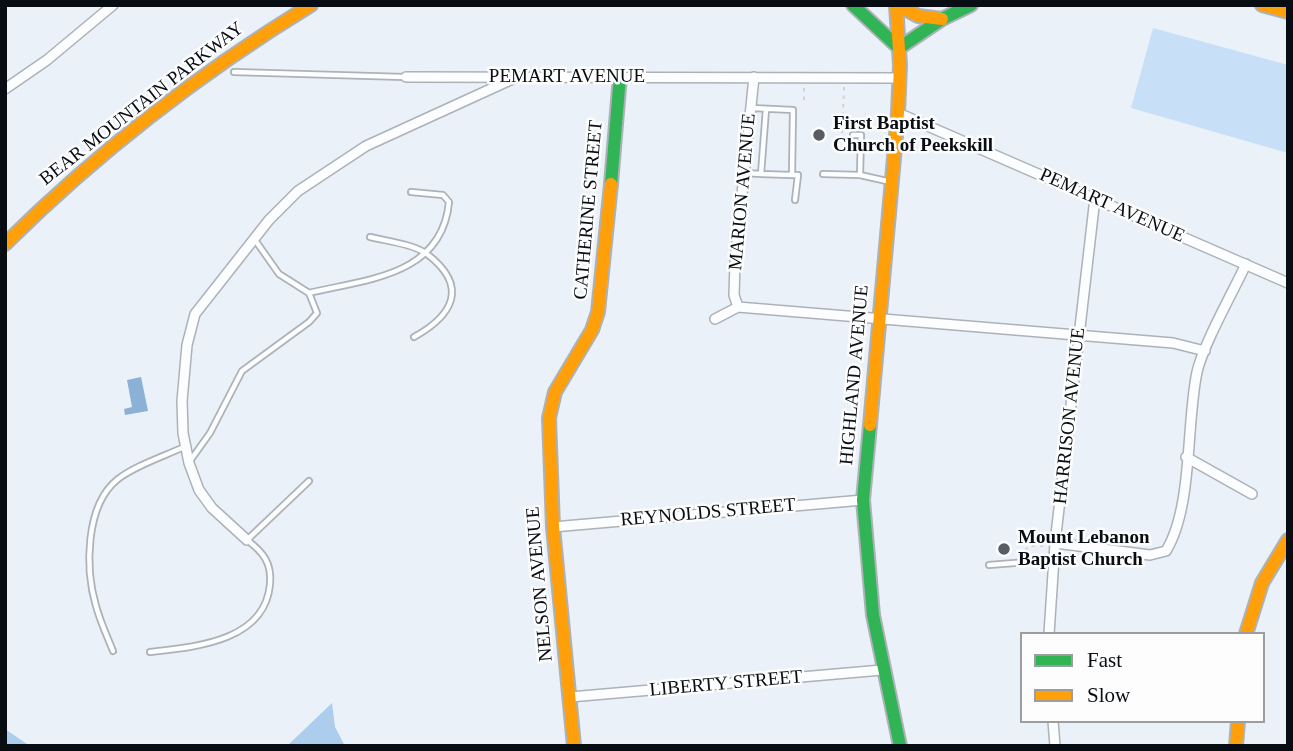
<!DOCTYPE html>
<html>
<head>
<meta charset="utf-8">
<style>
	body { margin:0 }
	#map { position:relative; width:1293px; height:751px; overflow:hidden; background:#ebf1f8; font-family:"Times New Roman",serif }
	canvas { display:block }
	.frame { position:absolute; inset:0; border:7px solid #070d13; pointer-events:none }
	.legend { position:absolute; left:1020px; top:632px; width:245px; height:91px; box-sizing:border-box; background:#fdfdfd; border:2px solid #9b9d9f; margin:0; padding:9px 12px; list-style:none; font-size:21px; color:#070d13 }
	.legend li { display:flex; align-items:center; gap:14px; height:35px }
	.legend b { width:35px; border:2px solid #9b9d9f }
</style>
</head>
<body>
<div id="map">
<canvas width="1293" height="751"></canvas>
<div class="frame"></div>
<ul class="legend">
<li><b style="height:9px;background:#30b455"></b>Fast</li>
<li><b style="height:9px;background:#ff9f0a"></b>Slow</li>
</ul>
</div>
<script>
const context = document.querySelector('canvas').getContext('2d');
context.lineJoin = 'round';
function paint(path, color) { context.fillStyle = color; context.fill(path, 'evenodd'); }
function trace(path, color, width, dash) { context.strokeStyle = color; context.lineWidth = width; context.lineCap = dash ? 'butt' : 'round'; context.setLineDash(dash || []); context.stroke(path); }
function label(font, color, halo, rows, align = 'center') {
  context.font = font + ' "Times New Roman",serif'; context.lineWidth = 5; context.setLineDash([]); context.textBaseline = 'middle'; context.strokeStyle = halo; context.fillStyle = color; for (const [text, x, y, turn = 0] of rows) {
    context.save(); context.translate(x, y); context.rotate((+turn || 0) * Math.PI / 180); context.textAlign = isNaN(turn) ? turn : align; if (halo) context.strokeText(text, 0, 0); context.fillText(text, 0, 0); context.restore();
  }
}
paint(new Path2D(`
	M 1153,28 L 1288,65 L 1288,153 L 1131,108 Z`), '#c7dff7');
paint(new Path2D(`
	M 332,703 L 335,727 L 345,746 L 287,746 Z
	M 5,729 L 30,746 L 5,746 Z`), '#adcdec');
paint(new Path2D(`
	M 141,377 L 148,411 L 125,415 L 124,409 L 132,407 L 127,380 Z`), '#8bb1d6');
const lane = new Path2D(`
	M 234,72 L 404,77
	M 752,108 L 793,110 L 792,175 L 761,174
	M 853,135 L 861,135 L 860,175
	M 745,173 L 761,174 L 766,109
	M 823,174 L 860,175 L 891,182
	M 792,175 L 798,175 L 795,200
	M 370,237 C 386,241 413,244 427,254 C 470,287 452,316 414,337
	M 309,293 C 367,279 442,276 449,202 L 443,195 L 411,192
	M 190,461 L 210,433 L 242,371 L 309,322 L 317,313 L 309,293 L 279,274 L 255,240
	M 989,565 L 1053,560
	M 113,651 C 107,636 100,621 96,606 C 85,569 85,505 118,479 C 136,465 165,456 186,446
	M 150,652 C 194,647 265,642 270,584 C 272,563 263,552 247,540 L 309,481`);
const street = new Path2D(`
	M 406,77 L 900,78
	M 5,89 L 47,60 L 113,5
	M 898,113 L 1288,283
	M 738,307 L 734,295 L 735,263 L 754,77
	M 715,319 L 738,307 L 1173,343 L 1205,351
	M 1186,457 L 1252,494
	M 553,527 L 863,500
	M 247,540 L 212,508 L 199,490 L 189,463 L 183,433 L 182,401 L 187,345 L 195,314 L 269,220 L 298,191 L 366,146 L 517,77
	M 1055,543 L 1150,555 L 1166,551 C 1193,507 1186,424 1197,372 C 1203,345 1233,292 1246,264
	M 1049,634 L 1055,543 L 1095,198
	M 570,697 L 882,670
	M 1053,721 L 1055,746`);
const fast = new Path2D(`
	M 853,5 L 899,48 L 942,19 L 971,5
	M 611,184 L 620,76
	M 870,425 L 863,500 L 873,615 L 900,746`);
const slow = new Path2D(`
	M 898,5 L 918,16 L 942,19
	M 1262,5 L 1288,12
	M 5,244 C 98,152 200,73 311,5
	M 870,425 L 898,113 L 900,65 L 896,5
	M 1246,634 L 1262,583 L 1288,540
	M 574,746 L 553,527 L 549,418 L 555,392 L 592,330 L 598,312 L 611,184
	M 1236,746 L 1238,721`);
trace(lane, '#acb2b8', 8);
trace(street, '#acb2b8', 12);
trace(fast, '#acb2b8', 16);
trace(slow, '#acb2b8', 16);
trace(new Path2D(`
	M 844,87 L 842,139 L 845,138
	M 804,88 L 804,100
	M 1038,536 L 1044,536
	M 1018,554 L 1023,553 L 1029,546 L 1043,546`), '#d0d2d4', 2, [3.5, 5]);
trace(lane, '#fcfdfe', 4.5);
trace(street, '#fcfdfe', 9);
trace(fast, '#30b455', 12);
trace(slow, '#ff9f0a', 12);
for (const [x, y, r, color] of [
	[819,135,7,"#575d63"],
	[1004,549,7,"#575d63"]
]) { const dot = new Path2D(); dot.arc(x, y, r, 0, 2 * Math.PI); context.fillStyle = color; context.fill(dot); trace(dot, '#fdfdfd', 2.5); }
label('19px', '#070d13', '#fdfdfd', [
	["PEMART AVENUE",567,77],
	["BEAR MOUNTAIN PARKWAY",142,104,-38],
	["MARION AVENUE",743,192,-85],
	["PEMART AVENUE",1112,206,24],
	["CATHERINE STREET",589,210,-85],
	["HIGHLAND AVENUE",855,375,-85],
	["HARRISON AVENUE",1070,416,-84],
	["REYNOLDS STREET",708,513,-5],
	["NELSON AVENUE",540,584,-95],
	["LIBERTY STREET",726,684,-5]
]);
label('bold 19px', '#070d13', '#fdfdfd', [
	["First Baptist",833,124],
	["Church of Peekskill",833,146],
	["Mount Lebanon",1018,538],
	["Baptist Church",1018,560]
], 'left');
</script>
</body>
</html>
